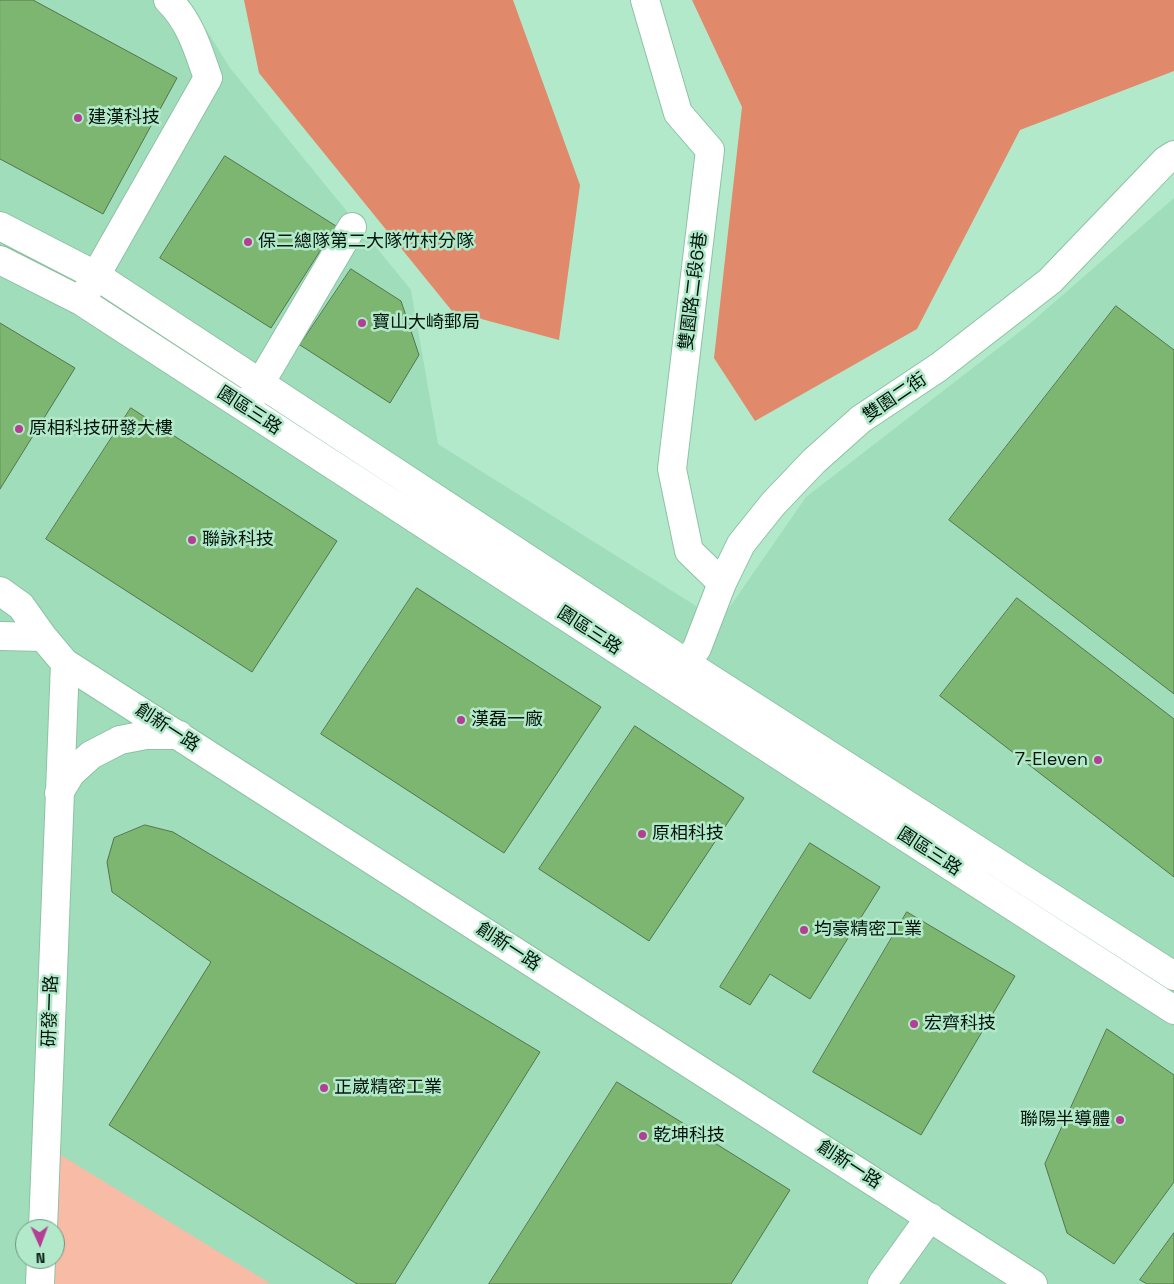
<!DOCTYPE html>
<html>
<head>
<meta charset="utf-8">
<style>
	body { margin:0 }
	#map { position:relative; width:1174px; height:1284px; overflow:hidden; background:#b3e9cb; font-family:"Space Grotesk",sans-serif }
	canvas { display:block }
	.north { position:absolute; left:15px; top:1219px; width:50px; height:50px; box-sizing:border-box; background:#b3e9cb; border:1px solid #6c947e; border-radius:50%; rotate:178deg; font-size:14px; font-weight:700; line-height:20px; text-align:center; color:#02150b }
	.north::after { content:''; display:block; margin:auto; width:18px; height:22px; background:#b53e95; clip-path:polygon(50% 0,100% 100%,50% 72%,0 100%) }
</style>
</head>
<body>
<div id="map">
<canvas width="1174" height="1284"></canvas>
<div class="north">N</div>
</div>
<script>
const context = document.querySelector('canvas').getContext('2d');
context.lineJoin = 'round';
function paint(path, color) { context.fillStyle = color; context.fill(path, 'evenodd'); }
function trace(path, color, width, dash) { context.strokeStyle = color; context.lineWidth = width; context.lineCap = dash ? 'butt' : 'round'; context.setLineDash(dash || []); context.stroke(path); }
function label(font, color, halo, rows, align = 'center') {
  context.font = font + ' "Space Grotesk","Noto Sans TC",sans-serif'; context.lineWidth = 5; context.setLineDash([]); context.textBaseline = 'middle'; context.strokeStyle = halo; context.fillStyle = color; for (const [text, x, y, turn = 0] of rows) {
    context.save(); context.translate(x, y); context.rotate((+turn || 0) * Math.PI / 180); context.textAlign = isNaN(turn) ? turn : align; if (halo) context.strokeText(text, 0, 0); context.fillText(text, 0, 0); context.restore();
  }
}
paint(new Path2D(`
	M 0,0 L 188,0 L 230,68 L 411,290 L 438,444 L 720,621 L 806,497 L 1027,326 L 1174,198 L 1174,1284 L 0,1284 ZM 25,1229 L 55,1229 L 55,1259 L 25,1259 Z`), '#a0ddbb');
paint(new Path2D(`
	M 46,1146 L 271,1284 L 40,1284 L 41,1259 L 55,1259 L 55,1229 Z`), '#f8bba6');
paint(new Path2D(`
	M 244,0 L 513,0 L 580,185 L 559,340 L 452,311 L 259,73 Z
	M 692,0 L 1174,0 L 1174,71 L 1020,130 L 917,329 L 755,421 L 714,358 L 742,107 Z`), '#e1896b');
const building = new Path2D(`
	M 0,0 L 33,0 L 177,78 L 103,214 L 0,159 Z
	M 225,156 L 336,226 L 271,328 L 160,258 Z
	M 351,269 L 401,301 L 419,355 L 390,403 L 300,345 Z
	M 1116,306 L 1174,350 L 1174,694 L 949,520 Z
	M 0,323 L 75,368 L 0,489 Z
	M 131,408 L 337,541 L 252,672 L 46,539 Z
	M 417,588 L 601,707 L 504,853 L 321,734 Z
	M 1017,598 L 1174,719 L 1174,877 L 940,696 Z
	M 635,726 L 744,798 L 649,941 L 539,869 Z
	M 145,825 L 173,832 L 540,1052 L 395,1284 L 357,1284 L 109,1125 L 211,962 L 112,892 L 107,862 L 114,838 Z
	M 810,843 L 880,887 L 810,999 L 770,974 L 750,1005 L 720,987 Z
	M 907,912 L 1015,976 L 921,1135 L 813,1072 Z
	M 1107,1029 L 1174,1075 L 1174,1182 L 1114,1264 L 1067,1233 L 1045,1164 Z
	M 617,1082 L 790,1190 L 731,1284 L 489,1284 Z
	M 1174,1233 L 1174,1284 L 1147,1284 L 1140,1280 Z`);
paint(building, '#7cb670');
trace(building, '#56754f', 1);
const minor = new Path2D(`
	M 645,0 L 678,113 L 710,150 L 672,469 L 689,551 L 722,583
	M 0,226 L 97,276 L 703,674 L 1174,976
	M 0,260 L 81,301 L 814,778 L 1174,1010
	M 87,291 L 208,78 C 198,50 190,21 168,0
	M 251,399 L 352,227
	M 0,591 L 21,606 L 43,637 L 65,663 L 1033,1284
	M 0,636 L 43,637
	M 677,678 L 697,648 L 722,583 L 741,544 L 773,504 L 814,461 L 861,419 L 939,367 L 1050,281 L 1166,160 L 1174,155
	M 59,793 L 71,773 L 91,755 L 120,740 L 146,735 L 179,735
	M 43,1229 L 65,663
	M 40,1284 L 41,1259
	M 882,1284 L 930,1217`);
trace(minor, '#8dc2a4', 30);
trace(minor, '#fff', 28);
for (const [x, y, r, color] of [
	[78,118,5,"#b53e95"],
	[248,242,5,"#b53e95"],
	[362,323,5,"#b53e95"],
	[19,429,5,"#b53e95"],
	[192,540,5,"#b53e95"],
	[461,720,5,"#b53e95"],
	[1098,760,5,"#b53e95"],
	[642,834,5,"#b53e95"],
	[804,930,5,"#b53e95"],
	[914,1024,5,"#b53e95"],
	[324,1088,5,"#b53e95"],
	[1120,1120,5,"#b53e95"],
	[643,1136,5,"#b53e95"]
]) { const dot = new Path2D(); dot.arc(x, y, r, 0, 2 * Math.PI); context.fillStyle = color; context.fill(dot); trace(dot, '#b3e9cb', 2); }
label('18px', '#02150b', '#b3e9cb', [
	["建漢科技",88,118],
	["保二總隊第二大隊竹村分隊",258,242],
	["寶山大崎郵局",372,323],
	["原相科技研發大樓",29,429],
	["聯詠科技",202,540],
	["漢磊一廠",471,720],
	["7-Eleven",1088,760,"right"],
	["原相科技",652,834],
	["均豪精密工業",814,930],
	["宏齊科技",924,1024],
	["正崴精密工業",334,1088],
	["聯陽半導體",1110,1120,"right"],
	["乾坤科技",653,1136]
], 'left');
label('18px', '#02150b', '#b3e9cb', [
	["雙園路二段6巷",694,291,-83],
	["雙園二街",895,398,-34],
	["園區三路",249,411,33],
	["園區三路",589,631,33],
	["創新一路",167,728,33],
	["園區三路",929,852,33],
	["創新一路",508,947,33],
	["研發一路",51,1011,-88],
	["創新一路",849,1165,33]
]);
</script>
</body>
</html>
